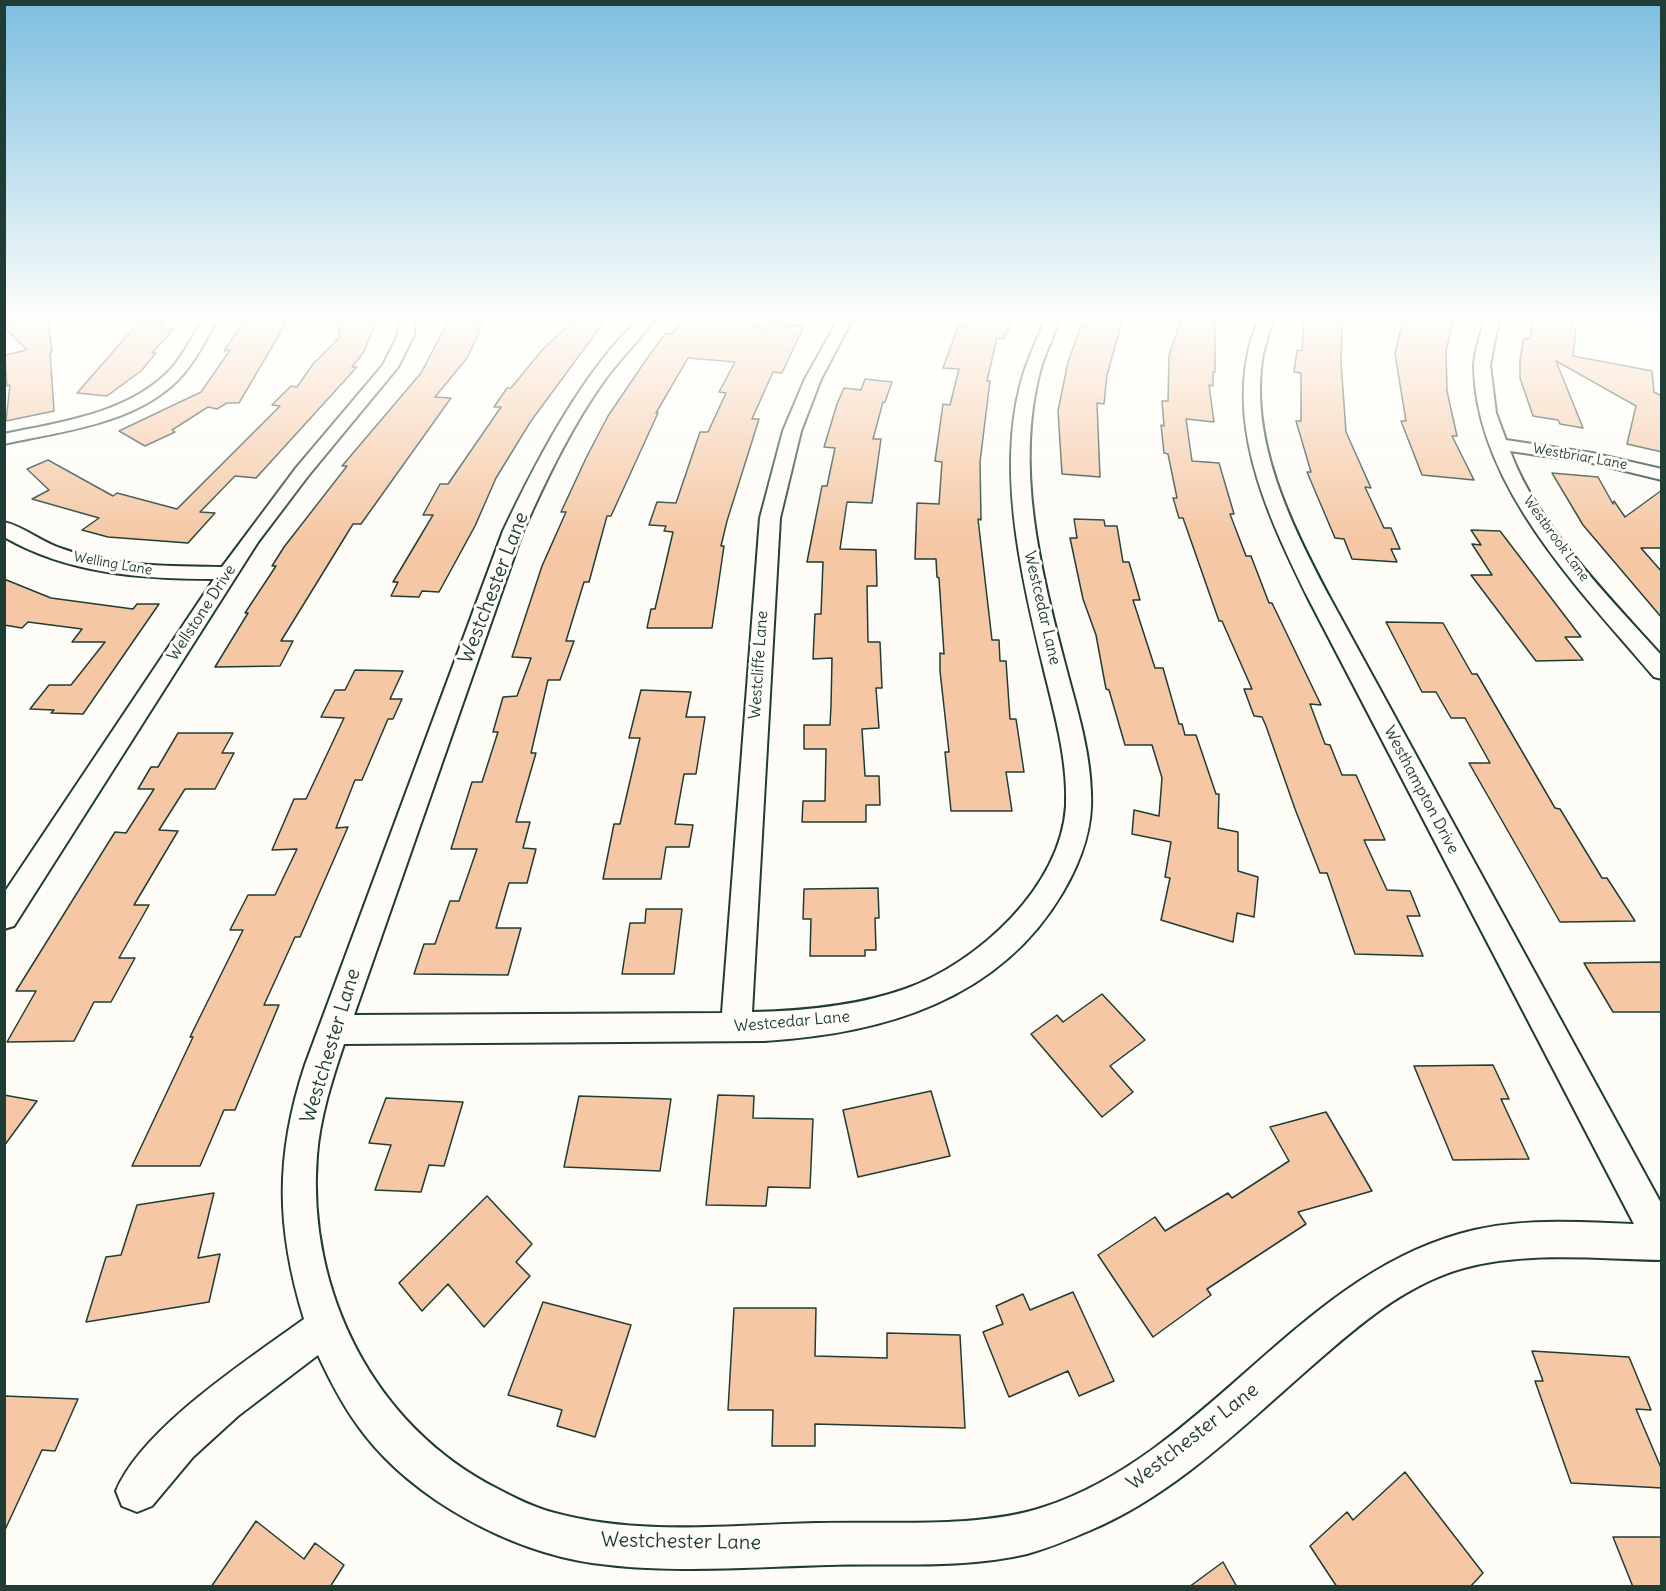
<!DOCTYPE html>
<html>
<head>
<meta charset="utf-8">
<style>
	body { margin:0 }
	#map { position:relative; width:1666px; height:1591px; overflow:hidden; background:#fdfcf7; font-family:Delius,sans-serif }
	canvas { display:block }
	.frame { position:absolute; inset:0; border:6px solid #1f3d34; pointer-events:none }
</style>
</head>
<body>
<div id="map">
<canvas width="1666" height="1591"></canvas>
<div class="frame"></div>
</div>
<script>
const context = document.querySelector('canvas').getContext('2d');
context.lineJoin = 'round';
function paint(path, color) { context.fillStyle = color; context.fill(path, 'evenodd'); }
function trace(path, color, width, dash) { context.strokeStyle = color; context.lineWidth = width; context.lineCap = dash ? 'butt' : 'round'; context.setLineDash(dash || []); context.stroke(path); }
function label(font, color, halo, rows, align = 'center') {
  context.font = font + ' Delius,sans-serif'; context.lineWidth = 6; context.setLineDash([]); context.textBaseline = 'middle'; context.strokeStyle = halo; context.fillStyle = color; for (const [text, x, y, turn = 0] of rows) {
    context.save(); context.translate(x, y); context.rotate((+turn || 0) * Math.PI / 180); context.textAlign = isNaN(turn) ? turn : align; if (halo) context.strokeText(text, 0, 0); context.fillText(text, 0, 0); context.restore();
  }
}
const building = new Path2D(`
	M 20,318 L 48,318 L 52,352 L 50,352 L 54,411 L 6,421 L 10,385 L 7,386 L 5,355 L 27,350 L 4,327 L 4,323 Z
	M 246,318 L 289,318 L 239,403 L 227,403 L 217,409 L 208,407 L 172,430 L 175,432 L 145,446 L 119,431 L 201,392 L 230,350 L 224,351 Z
	M 337,318 L 377,318 L 364,352 L 352,367 L 357,367 L 256,478 L 235,476 L 200,512 L 215,513 L 188,543 L 108,537 L 82,530 L 99,518 L 32,499 L 49,490 L 27,469 L 48,460 L 113,496 L 117,493 L 177,509 L 280,406 L 272,405 L 291,386 L 297,387 L 313,364 L 340,337 Z
	M 450,318 L 475,318 L 475,322 L 481,322 L 478,335 L 467,358 L 435,397 L 451,398 L 361,524 L 353,524 L 281,641 L 293,641 L 280,666 L 215,667 L 248,613 L 245,613 L 276,566 L 272,566 L 284,547 L 347,466 L 342,466 L 421,373 Z
	M 577,318 L 607,318 L 531,421 L 496,478 L 475,526 L 439,592 L 422,591 L 419,597 L 391,596 L 398,582 L 393,582 L 433,515 L 423,515 L 440,484 L 448,484 L 501,407 L 494,407 L 507,388 L 511,388 L 543,349 Z
	M 683,318 L 747,318 L 765,331 L 771,322 L 804,326 L 782,373 L 773,372 L 752,419 L 759,419 L 727,521 L 721,546 L 724,546 L 712,628 L 647,628 L 651,609 L 655,609 L 673,532 L 664,531 L 666,526 L 649,525 L 657,502 L 676,503 L 700,432 L 708,432 L 726,393 L 719,392 L 735,362 L 688,358 L 656,413 L 658,413 L 611,516 L 607,516 L 589,582 L 584,582 L 566,641 L 574,641 L 560,680 L 548,680 L 531,753 L 536,753 L 516,822 L 530,822 L 523,848 L 536,849 L 527,883 L 509,883 L 496,928 L 521,928 L 508,975 L 414,974 L 424,944 L 435,944 L 450,901 L 459,901 L 477,849 L 451,849 L 472,782 L 482,782 L 498,732 L 493,732 L 503,697 L 517,696 L 531,658 L 512,657 L 542,566 L 566,512 L 561,512 L 587,456 L 608,416 L 650,354 L 666,333 L 672,334 Z
	M 971,318 L 1015,318 L 1003,339 L 997,338 L 987,381 L 990,381 L 980,462 L 981,520 L 978,519 L 992,640 L 999,640 L 1000,661 L 1006,661 L 1010,719 L 1016,719 L 1024,772 L 1006,772 L 1012,811 L 951,811 L 945,752 L 949,752 L 940,671 L 940,653 L 944,654 L 939,578 L 937,577 L 936,559 L 915,559 L 917,503 L 939,504 L 942,462 L 935,461 L 943,404 L 950,405 L 959,369 L 943,368 L 959,324 L 966,325 Z
	M 1084,318 L 1123,318 L 1107,375 L 1104,404 L 1097,403 L 1100,477 L 1062,474 L 1058,411 L 1068,362 Z
	M 1182,318 L 1215,318 L 1215,372 L 1213,372 L 1213,386 L 1209,385 L 1214,422 L 1186,419 L 1192,461 L 1219,463 L 1234,514 L 1230,514 L 1246,556 L 1251,556 L 1269,603 L 1272,603 L 1321,705 L 1310,704 L 1325,744 L 1330,745 L 1342,775 L 1356,775 L 1385,840 L 1364,840 L 1387,890 L 1410,891 L 1420,916 L 1407,916 L 1423,956 L 1355,954 L 1327,873 L 1320,873 L 1295,809 L 1266,726 L 1262,717 L 1254,716 L 1244,689 L 1252,689 L 1222,621 L 1219,621 L 1183,518 L 1179,518 L 1173,498 L 1177,498 L 1168,454 L 1164,453 L 1161,425 L 1164,426 L 1162,401 L 1168,401 L 1169,355 Z
	M 1304,318 L 1342,318 L 1341,362 L 1346,432 L 1371,488 L 1365,487 L 1384,528 L 1391,528 L 1400,549 L 1391,549 L 1397,562 L 1352,559 L 1344,539 L 1335,538 L 1307,472 L 1311,472 L 1296,421 L 1301,421 L 1301,373 L 1294,372 L 1297,350 L 1302,351 Z
	M 1403,318 L 1454,318 L 1446,351 L 1447,391 L 1457,436 L 1452,436 L 1474,480 L 1422,475 L 1401,421 L 1406,421 L 1395,354 Z
	M 1533,318 L 1574,318 L 1570,330 L 1576,329 L 1573,356 L 1652,371 L 1654,392 L 1662,396 L 1662,452 L 1627,444 L 1636,406 L 1556,361 L 1583,428 L 1560,424 L 1558,420 L 1533,416 L 1520,378 L 1520,360 L 1524,338 L 1530,339 Z
	M 140,321 L 167,321 L 159,330 L 174,329 L 152,353 L 156,353 L 141,371 L 107,396 L 77,393 Z
	M 865,379 L 892,382 L 885,402 L 883,402 L 873,439 L 881,439 L 872,503 L 847,502 L 840,549 L 876,550 L 877,586 L 867,586 L 868,642 L 880,642 L 882,688 L 876,688 L 879,728 L 862,729 L 865,776 L 879,776 L 880,805 L 866,805 L 866,822 L 802,822 L 803,801 L 825,801 L 826,749 L 804,749 L 804,725 L 830,725 L 831,706 L 832,658 L 813,659 L 815,614 L 821,614 L 823,562 L 807,562 L 822,486 L 827,486 L 835,448 L 824,447 L 837,404 L 844,388 L 861,390 Z
	M 1552,473 L 1598,477 L 1613,504 L 1614,501 L 1625,517 L 1662,490 L 1662,548 L 1641,548 L 1662,572 L 1662,618 L 1583,525 Z
	M 1074,519 L 1104,520 L 1105,526 L 1117,526 L 1123,562 L 1129,562 L 1140,600 L 1133,600 L 1155,668 L 1163,668 L 1179,724 L 1182,724 L 1185,735 L 1196,735 L 1216,794 L 1219,794 L 1218,828 L 1238,832 L 1238,871 L 1258,877 L 1254,917 L 1237,913 L 1233,942 L 1161,920 L 1170,878 L 1165,877 L 1171,842 L 1132,834 L 1134,810 L 1159,816 L 1162,778 L 1152,745 L 1125,745 L 1109,690 L 1106,689 L 1096,635 L 1083,599 L 1070,538 L 1077,538 Z
	M 1471,530 L 1500,531 L 1581,637 L 1565,637 L 1583,660 L 1536,661 L 1471,575 L 1492,575 L 1472,544 L 1481,545 Z
	M 4,579 L 51,598 L 133,609 L 137,604 L 159,604 L 83,714 L 51,713 L 54,710 L 30,709 L 49,685 L 71,685 L 105,642 L 72,642 L 82,629 L 28,622 L 22,628 L 4,625 Z
	M 1386,622 L 1443,623 L 1472,674 L 1477,674 L 1555,808 L 1560,809 L 1602,878 L 1607,878 L 1635,921 L 1560,922 L 1469,763 L 1490,763 L 1465,718 L 1451,718 L 1436,692 L 1422,692 Z
	M 355,670 L 403,671 L 390,699 L 402,699 L 393,719 L 388,719 L 362,780 L 355,780 L 336,828 L 348,827 L 300,937 L 295,937 L 264,1005 L 279,1005 L 235,1110 L 224,1110 L 200,1166 L 132,1166 L 193,1037 L 190,1037 L 243,930 L 230,930 L 248,895 L 275,895 L 297,849 L 272,850 L 294,799 L 306,799 L 344,718 L 321,717 L 335,690 L 345,690 Z
	M 641,690 L 691,692 L 686,717 L 705,717 L 696,774 L 684,774 L 675,824 L 693,825 L 689,847 L 666,847 L 661,879 L 603,879 L 614,824 L 620,824 L 640,738 L 629,738 Z
	M 178,733 L 233,733 L 222,753 L 234,753 L 215,789 L 185,789 L 159,830 L 178,831 L 134,905 L 149,905 L 119,958 L 135,958 L 111,1002 L 94,1002 L 74,1041 L 7,1042 L 36,991 L 16,991 L 115,832 L 126,833 L 154,789 L 138,789 L 151,767 L 158,767 Z
	M 878,888 L 879,918 L 875,918 L 876,950 L 865,950 L 865,956 L 810,956 L 811,919 L 803,919 L 804,889 Z
	M 646,909 L 682,909 L 674,974 L 622,974 L 630,923 L 645,923 Z
	M 1662,962 L 1662,1012 L 1613,1012 L 1584,963 Z
	M 1102,994 L 1145,1040 L 1110,1066 L 1133,1092 L 1102,1117 L 1031,1034 L 1057,1015 L 1063,1022 Z
	M 1493,1065 L 1509,1099 L 1501,1099 L 1529,1159 L 1453,1160 L 1414,1066 Z
	M 931,1091 L 950,1156 L 858,1177 L 843,1110 Z
	M 4,1095 L 37,1101 L 4,1146 Z
	M 718,1095 L 754,1096 L 753,1118 L 813,1119 L 810,1188 L 768,1187 L 766,1206 L 706,1205 Z
	M 579,1096 L 671,1099 L 660,1171 L 564,1167 Z
	M 386,1098 L 463,1102 L 444,1166 L 429,1165 L 421,1192 L 375,1190 L 391,1145 L 369,1143 Z
	M 1326,1112 L 1372,1191 L 1298,1212 L 1306,1224 L 1207,1289 L 1211,1295 L 1153,1337 L 1098,1255 L 1155,1217 L 1165,1231 L 1228,1193 L 1232,1198 L 1289,1161 L 1270,1127 Z
	M 214,1193 L 198,1258 L 220,1254 L 209,1302 L 86,1322 L 106,1257 L 121,1255 L 137,1205 Z
	M 487,1196 L 532,1244 L 516,1262 L 530,1276 L 484,1327 L 448,1284 L 422,1311 L 399,1283 Z
	M 1073,1292 L 1114,1381 L 1079,1396 L 1068,1371 L 1009,1397 L 983,1332 L 1003,1324 L 996,1306 L 1023,1294 L 1030,1310 Z
	M 543,1302 L 631,1325 L 595,1437 L 557,1426 L 562,1410 L 508,1395 Z
	M 734,1308 L 816,1308 L 815,1356 L 887,1358 L 887,1333 L 960,1335 L 965,1428 L 815,1424 L 815,1446 L 772,1446 L 773,1410 L 728,1410 Z
	M 1532,1351 L 1629,1357 L 1651,1410 L 1636,1409 L 1662,1470 L 1662,1488 L 1571,1483 L 1535,1381 L 1543,1381 Z
	M 4,1396 L 78,1399 L 55,1451 L 42,1450 L 4,1532 Z
	M 1405,1472 L 1483,1573 L 1470,1587 L 1337,1587 L 1310,1546 L 1347,1512 L 1353,1520 Z
	M 256,1521 L 304,1559 L 315,1543 L 344,1565 L 330,1587 L 211,1587 Z
	M 1613,1537 L 1662,1537 L 1662,1587 L 1633,1587 Z
	M 1223,1562 L 1237,1587 L 1189,1587 Z`);
paint(building, '#f5c7a4');
trace(building, '#1f3d34', 1.5);
const minor = new Path2D(`
	M 204,318 L 218,318 C 206,339 195,363 178,380 C 134,424 63,431 4,444 L 4,434 C 60,422 126,414 168,372 C 183,357 192,336 204,318 Z
	M 400,318 L 414,318 L 414,335 L 398,367 L 308,476 L 258,542 L 14,926 L 4,929 L 4,893 L 214,579 C 142,579 68,574 4,537 L 4,522 C 25,527 43,543 63,549 C 113,567 169,566 222,567 L 296,468 L 383,365 L 398,335 Z
	M 640,318 L 656,318 C 640,339 622,357 606,378 C 572,425 547,478 523,531 L 354,1015 L 722,1013 L 760,518 L 783,431 L 805,379 L 839,318 L 853,318 L 821,379 L 801,431 L 780,518 L 752,1012 C 803,1011 857,1006 905,989 C 978,963 1061,887 1066,806 C 1068,759 1054,712 1043,666 C 1021,574 994,462 1025,369 C 1031,352 1039,335 1046,318 L 1060,318 C 1054,336 1045,353 1040,371 C 1015,467 1040,567 1064,660 C 1075,703 1090,748 1091,793 C 1093,829 1081,861 1063,892 C 999,1001 882,1034 764,1041 L 344,1044 C 332,1080 320,1117 317,1155 C 306,1292 375,1427 498,1489 C 517,1499 535,1508 555,1513 C 639,1536 731,1525 817,1523 C 887,1521 978,1529 1044,1507 C 1205,1454 1295,1281 1459,1234 C 1516,1217 1576,1222 1634,1224 L 1308,598 C 1272,524 1230,438 1248,353 C 1250,341 1255,330 1259,318 L 1273,318 C 1270,330 1266,342 1263,354 C 1248,439 1291,524 1330,598 L 1662,1205 L 1662,1260 C 1596,1259 1528,1251 1464,1268 C 1402,1285 1352,1331 1305,1372 C 1239,1430 1173,1495 1091,1530 C 1070,1539 1049,1548 1027,1554 C 963,1569 894,1563 829,1565 C 750,1567 670,1574 592,1563 C 510,1551 415,1500 364,1434 C 345,1410 331,1383 318,1355 L 238,1416 L 193,1457 L 152,1506 L 137,1512 L 122,1506 L 116,1491 C 142,1428 249,1359 304,1319 C 276,1228 275,1156 305,1065 L 503,531 C 537,460 582,372 640,318 Z
	M 1485,318 L 1499,318 L 1490,365 L 1496,413 L 1506,440 L 1592,453 L 1662,469 L 1662,480 L 1592,463 L 1510,451 C 1537,525 1609,597 1662,656 L 1662,679 L 1654,677 C 1581,591 1476,486 1474,367 C 1474,352 1481,334 1485,318 Z`);
trace(minor, '#1f3d34', 4);
paint(minor, '#fdfcf7');
const sky = context.createLinearGradient(0, 0, 0, 541);
sky.addColorStop(0, '#7cbee0');
sky.addColorStop(0.59, '#fefefb');
sky.addColorStop(1, '#fefefb00');
context.fillStyle = sky;
context.fillRect(0, 0, 1666, 541);
label('14px', '#1f3d34', '#fdfcf7', [
	["Westbriar Lane",1580,457,10],
	["Westbrook Lane",1556,539,54],
	["Welling Lane",113,564,10]
]);
label('16px', '#1f3d34', '#fdfcf7', [
	["Westcedar Lane",1042,608,77],
	["Wellstone Drive",202,613,-57],
	["Westcliffe Lane",759,665,-86],
	["Westhampton Drive",1421,790,62],
	["Westcedar Lane",792,1022,-5]
]);
label('20px', '#1f3d34', '#fdfcf7', [
	["Westchester Lane",494,588,-69],
	["Westchester Lane",331,1046,-73],
	["Westchester Lane",1193,1437,-38],
	["Westchester Lane",681,1542,1]
]);
</script>
</body>
</html>
